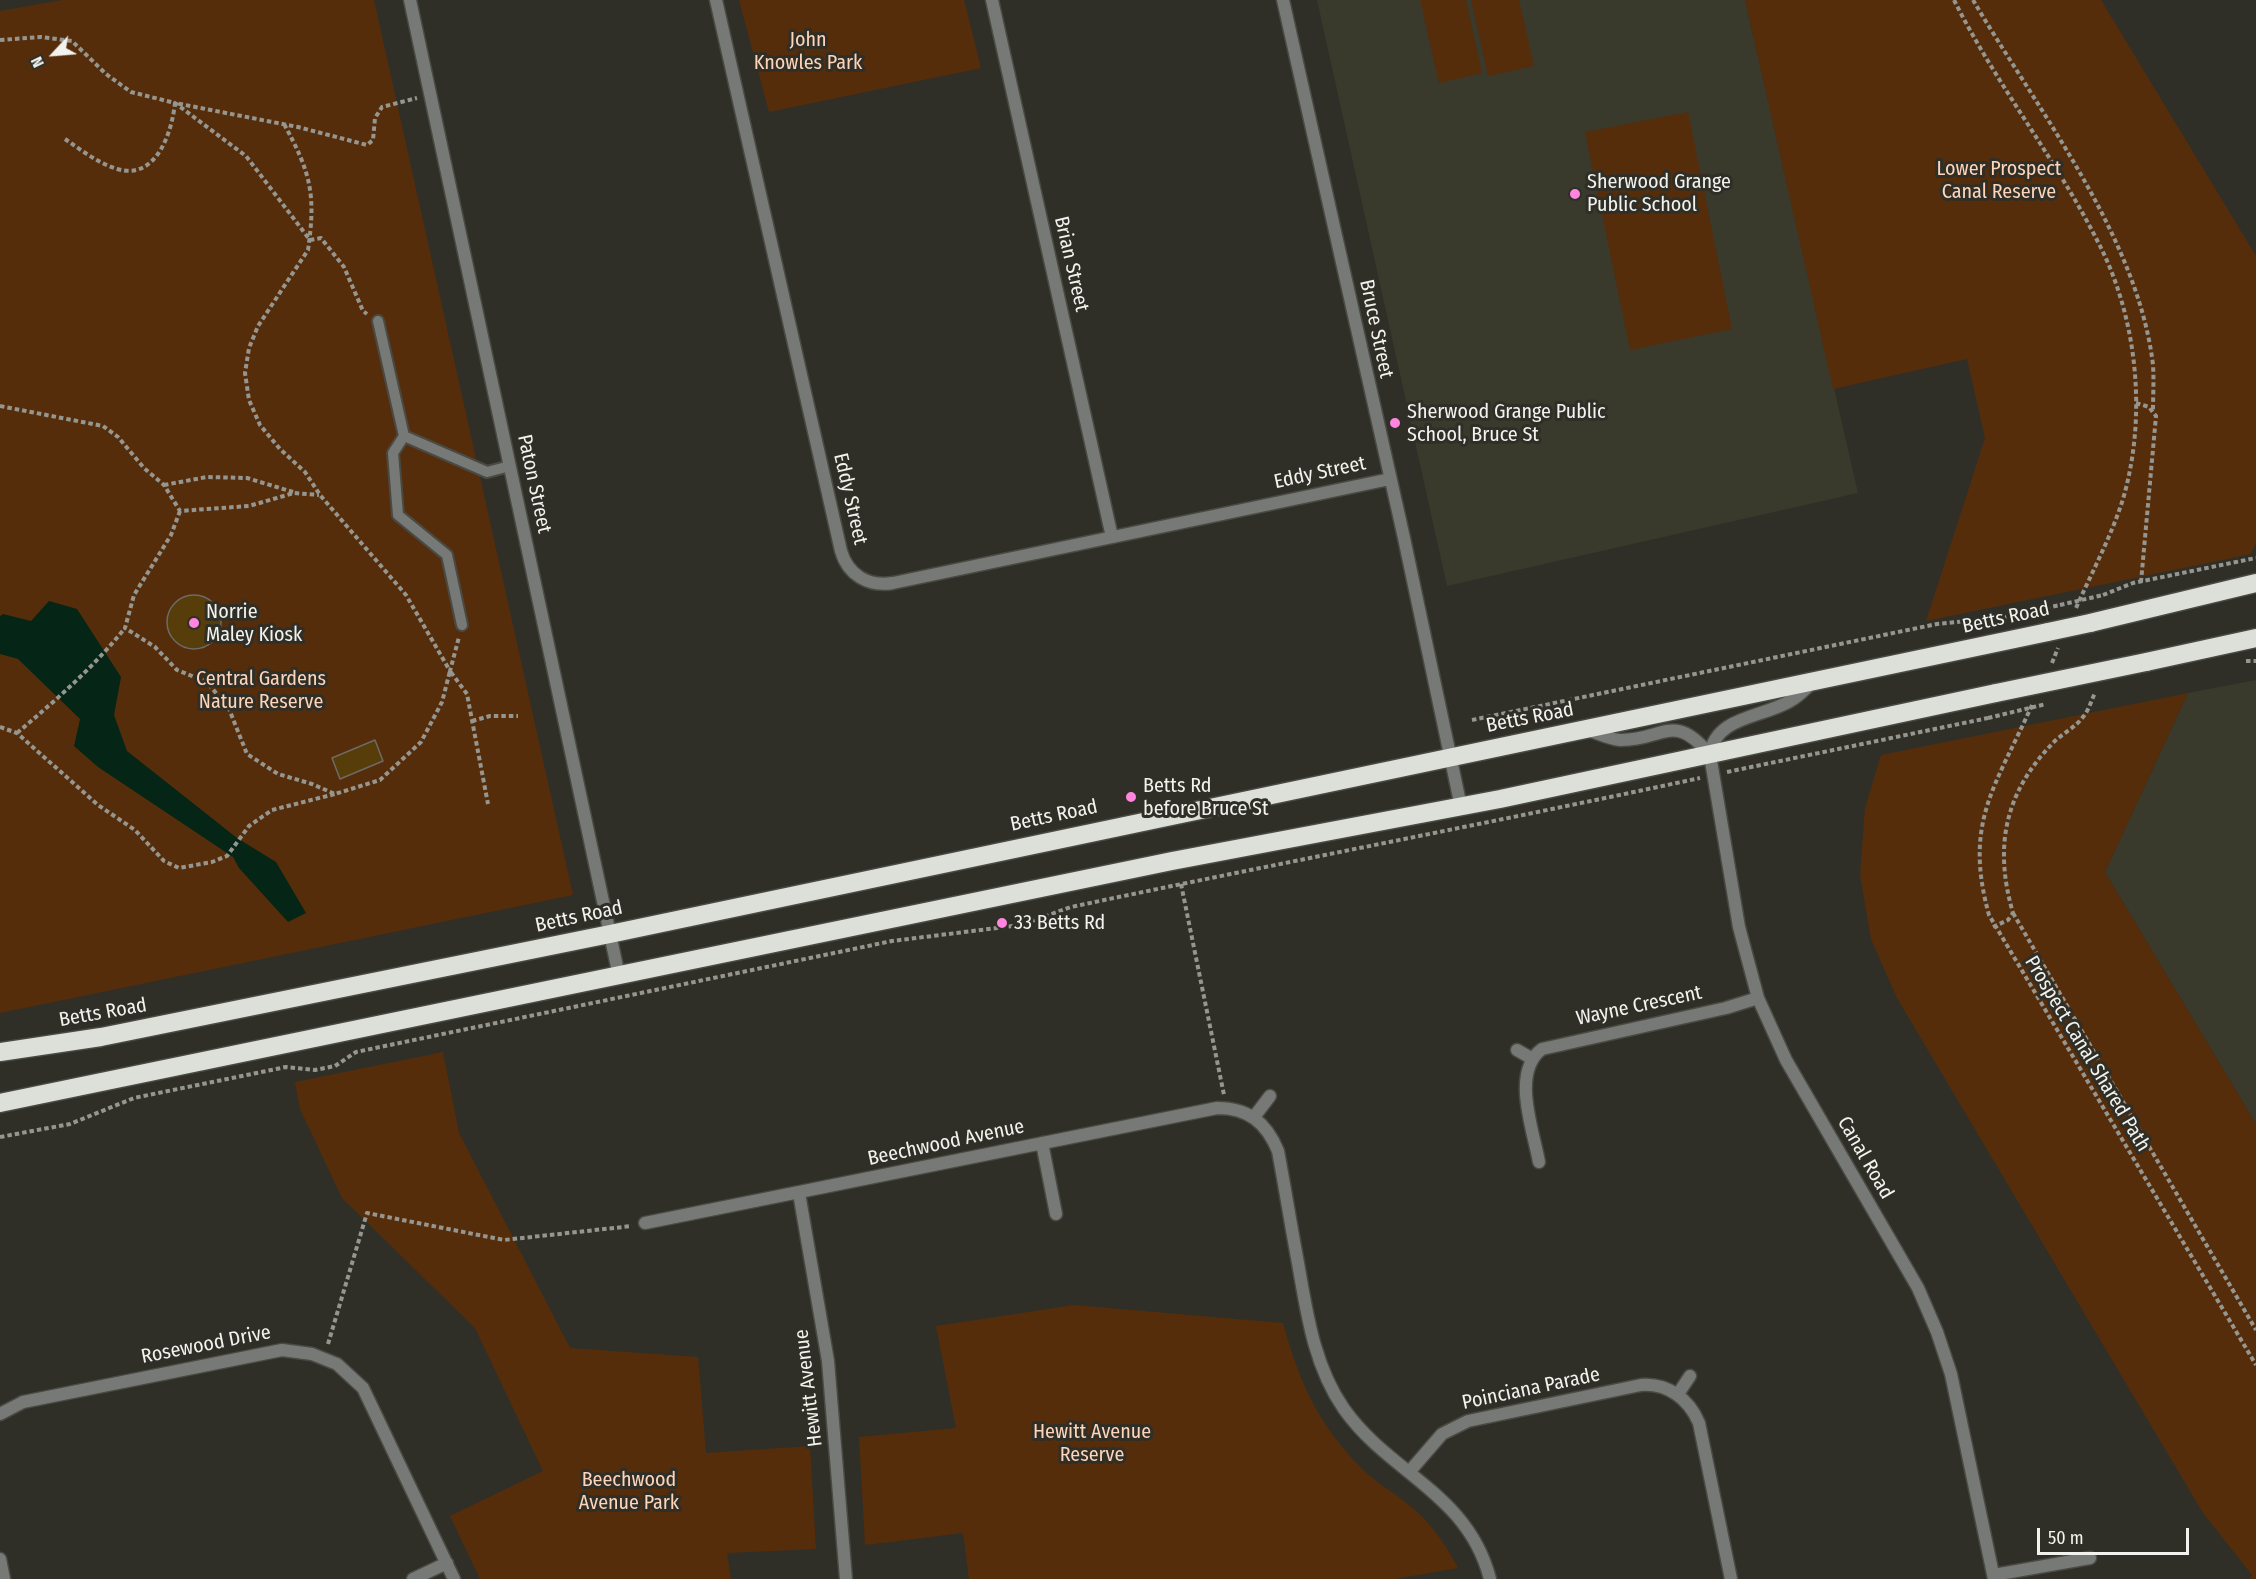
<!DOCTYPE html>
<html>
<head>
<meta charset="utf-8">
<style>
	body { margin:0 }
	#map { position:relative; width:2256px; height:1579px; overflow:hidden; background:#2f2f28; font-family:"Fira Sans Condensed",sans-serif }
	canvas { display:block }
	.north { position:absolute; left:24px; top:24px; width:60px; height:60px; -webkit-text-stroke:4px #2f2f28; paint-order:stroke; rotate:244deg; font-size:16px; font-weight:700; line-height:24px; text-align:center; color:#f2f3ee }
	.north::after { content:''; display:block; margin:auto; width:21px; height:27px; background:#f2f3ee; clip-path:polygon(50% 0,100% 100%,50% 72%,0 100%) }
	.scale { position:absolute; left:2037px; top:1528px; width:152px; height:27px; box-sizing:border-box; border:3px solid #f2f3ee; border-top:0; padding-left:8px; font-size:18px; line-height:21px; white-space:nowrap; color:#f2f3ee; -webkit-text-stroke:4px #2f2f28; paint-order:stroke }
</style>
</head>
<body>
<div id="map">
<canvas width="2256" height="1579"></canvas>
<div class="north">N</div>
<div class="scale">50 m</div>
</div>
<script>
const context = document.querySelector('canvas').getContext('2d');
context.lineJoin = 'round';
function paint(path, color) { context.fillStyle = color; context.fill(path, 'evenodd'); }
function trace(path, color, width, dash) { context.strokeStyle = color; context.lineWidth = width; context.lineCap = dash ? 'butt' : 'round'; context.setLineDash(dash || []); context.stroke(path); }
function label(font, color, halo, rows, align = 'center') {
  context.font = font + ' "Fira Sans Condensed",sans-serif'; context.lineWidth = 6; context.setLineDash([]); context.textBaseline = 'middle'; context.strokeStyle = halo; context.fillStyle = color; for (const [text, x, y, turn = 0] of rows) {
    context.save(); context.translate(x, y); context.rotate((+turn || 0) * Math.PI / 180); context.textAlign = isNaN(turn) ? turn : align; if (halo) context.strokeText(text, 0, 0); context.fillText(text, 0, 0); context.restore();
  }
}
paint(new Path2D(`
	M 1317,0 L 1745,0 L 1858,493 L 1447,586 Z
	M 2256,680 L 2256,1124 L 2105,872 L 2188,693 Z`), '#39392c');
paint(new Path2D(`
	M 62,0 L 374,0 L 573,895 L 0,1013 L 0,11 Z
	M 739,0 L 964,0 L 981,68 L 769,112 Z
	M 1420,0 L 1466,0 L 1482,73 L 1439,83 Z
	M 1471,0 L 1519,0 L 1534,66 L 1488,76 Z
	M 1745,0 L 2101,0 L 2256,256 L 2256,543 L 2251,554 L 1926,621 L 1985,438 L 1967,359 L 1833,389 Z
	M 1688,112 L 1732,329 L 1630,350 L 1585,132 Z
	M 2188,693 L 2105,872 L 2256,1124 L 2256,1579 L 2250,1579 L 2252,1575 L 2203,1513 L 1897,998 L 1871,939 L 1860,875 L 1865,808 L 1881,755 Z
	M 443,1052 L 459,1133 L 570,1348 L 698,1357 L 706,1453 L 810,1446 L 816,1549 L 727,1553 L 731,1579 L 480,1579 L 450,1516 L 543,1471 L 475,1328 L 342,1198 L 300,1109 L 295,1082 Z
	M 1074,1305 L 1283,1323 C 1300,1386 1322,1432 1370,1476 C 1380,1485 1393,1492 1404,1501 C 1428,1519 1444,1541 1458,1568 L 1395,1579 L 969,1579 L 963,1533 L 865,1545 L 859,1437 L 956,1428 L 936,1326 Z`), '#562d0b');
paint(new Path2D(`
	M 49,601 L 77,609 L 121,677 L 114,715 L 127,751 L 237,838 L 276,862 L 306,913 L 288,922 L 239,868 L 233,857 L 98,767 L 74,746 L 80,719 L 18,659 L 0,654 L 0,616 L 3,614 L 31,621 Z`), '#052516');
const building = new Path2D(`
	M167 622a27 27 0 1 1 54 0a27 27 0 1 1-54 0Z
	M 375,740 L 383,761 L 340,779 L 332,758 Z`);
paint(building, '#563d0a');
trace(building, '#6e6a64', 1.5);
const lane = new Path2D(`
	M 378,321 L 404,436 L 487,472 L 510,466
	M 404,436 L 393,453 L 398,515 L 447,555 L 462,625`);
const street = new Path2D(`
	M 410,0 L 619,976
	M 716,0 L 841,551 C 848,575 868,587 893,583 L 1390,479
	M 992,0 L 1112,537
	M 1283,0 L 1404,538 L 1461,807
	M 1812,683 C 1805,689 1798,697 1790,701 C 1762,718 1715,716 1710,755 L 1739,927 L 1758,998 L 1786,1060 L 1918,1288 L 1937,1332 L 1951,1374 L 1994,1579
	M 1588,730 C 1597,733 1610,739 1620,740 C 1663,741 1673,710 1710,755
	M 1517,1050 L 1531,1058
	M 1254,1117 L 1270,1096
	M 1042,1143 L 1056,1214
	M 1539,1162 C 1533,1129 1511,1072 1542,1049 L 1726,1008 L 1758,998
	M 799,1193 L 828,1361 L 846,1579
	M 645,1223 L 1217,1108 C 1248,1108 1266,1122 1278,1151 C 1285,1188 1291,1226 1298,1263 C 1307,1314 1314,1366 1344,1409 C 1390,1474 1468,1493 1490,1579
	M 1678,1394 L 1690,1376
	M 0,1414 L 23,1402 L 282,1350 L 312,1354 L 337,1364 L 363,1388 L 454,1579
	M 1410,1471 L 1442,1434 L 1468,1421 L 1641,1385 C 1668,1383 1689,1399 1699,1423 L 1731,1579
	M 0,1559 L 4,1579
	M 1994,1575 L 2090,1558
	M 413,1579 L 447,1563`);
const highway = new Path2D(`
	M 2090,623 L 2256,583
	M 2146,662 L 2256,638
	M 0,1052 L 101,1037 L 610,934 L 2048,632
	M 0,1103 L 1172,861 L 1500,799 L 1996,693`);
trace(lane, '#4a4a44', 14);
trace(street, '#4a4a44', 15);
trace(highway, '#4a4a44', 21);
trace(new Path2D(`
	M 1954,0 C 1996,84 2056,159 2098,242 C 2138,319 2147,417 2123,499 C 2111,537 2092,572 2076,608
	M 1973,0 C 2037,109 2138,237 2153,365 C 2154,380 2153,396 2153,411
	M 0,40 L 41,37 L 72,41 L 106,74 L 131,92 L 175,103 L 246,156 L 310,240 L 321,238 L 344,267 L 363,311 L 367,314
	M 284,124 C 311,173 316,195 308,250 L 258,326 L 249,348 L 245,373 L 249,400 L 260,425 L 280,449 L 305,472 L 320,495 L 406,595 L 450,671 L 459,637
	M 65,139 C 81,150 98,163 117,169 C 157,181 172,131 175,103 L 298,127 L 367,145 L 373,140 L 375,118 L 382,107 L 417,98
	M 2136,403 L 2149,407 L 2156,416 L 2141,582
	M 0,406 L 103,426 L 118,437 L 144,468 L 164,485 L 180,511 L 249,506 L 294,493 L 319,495
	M 164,485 L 207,477 L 247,478 L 293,492
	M 180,511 L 171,535 L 134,595 L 125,628 L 155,647 L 177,670 L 207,682 L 229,709 L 247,754 L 278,774 L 312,784 L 335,794 L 380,780 L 421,742 L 442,702 L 450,671 L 467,694 L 488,804
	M 2103,595 L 2133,583 L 2256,558
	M 2246,661 L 2256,661
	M 2052,663 L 2058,648
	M 2032,705 C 1996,786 1963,822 1989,915 L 2256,1365
	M 1472,720 L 1937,624 L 2005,617 L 2060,605
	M 472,721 L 490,716 L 518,716
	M 0,727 L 17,733 L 98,805 L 135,830 L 164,861 L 179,868 L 212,862 L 227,856 L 249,826 L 272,810 L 335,794
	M 17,733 C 56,700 93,668 125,628
	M 1727,772 L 1988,718
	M 1181,884 L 1224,1095
	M 2013,913 L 2256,1330
	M 1993,927 L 2008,920 L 2013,913 C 1994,848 2004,794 2052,744 C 2061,734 2075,728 2083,717 C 2089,710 2091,701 2095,693
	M 0,1137 L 70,1124 L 134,1098 L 286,1067 L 315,1070 L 335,1066 L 356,1052 L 892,941 L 1021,925 L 1071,907 C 1280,863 1490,823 1700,778
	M 328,1344 L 367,1213 L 504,1240 L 632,1226`), '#969690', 4, [4.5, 3]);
trace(lane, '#777976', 10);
trace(street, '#777976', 12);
trace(highway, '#dce0d9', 18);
const highwayBridge = new Path2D(`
	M 2048,632 L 2090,623
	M 1996,693 L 2146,662`);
trace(highwayBridge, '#4a4a44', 21, []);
trace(new Path2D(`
	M 2060,605 L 2103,595
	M 1988,718 L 2046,704`), '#969690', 4, [4.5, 3]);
trace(highwayBridge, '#dce0d9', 18);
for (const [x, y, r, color] of [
	[1575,194,6,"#ff85df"],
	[1395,423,6,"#ff85df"],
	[194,623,6,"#ff85df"],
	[1131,797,6,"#ff85df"],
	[1002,923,6,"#ff85df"]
]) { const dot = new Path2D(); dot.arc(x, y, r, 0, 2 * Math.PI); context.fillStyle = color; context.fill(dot); trace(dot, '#2f2f28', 2); }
label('20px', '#ffd5b9', '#2f2f28', [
	["John",808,40],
	["Knowles Park",808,63],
	["Lower Prospect",1999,169],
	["Canal Reserve",1999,192],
	["Central Gardens",261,679],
	["Nature Reserve",261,702],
	["Hewitt Avenue",1092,1432],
	["Reserve",1092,1455],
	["Beechwood",629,1480],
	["Avenue Park",629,1503]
]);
label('20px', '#f2f3ee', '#2f2f28', [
	["Sherwood Grange",1587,182],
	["Public School",1587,205],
	["Sherwood Grange Public",1407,412],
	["School, Bruce St",1407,435],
	["Norrie",206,612],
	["Maley Kiosk",206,635],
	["Betts Rd",1143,786],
	["before Bruce St",1143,809],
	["33 Betts Rd",1014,923]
], 'left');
label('20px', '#f2f3ee', '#2f2f28', [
	["Brian Street",1071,264,77],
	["Bruce Street",1376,329,78],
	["Eddy Street",1320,473,-12],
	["Paton Street",534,484,78],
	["Eddy Street",850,499,77],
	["Betts Road",2006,618,-12],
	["Betts Road",1530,718,-11],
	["Betts Road",1054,816,-12],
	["Betts Road",579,917,-12],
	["Wayne Crescent",1639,1006,-12],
	["Betts Road",103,1013,-10],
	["Prospect Canal Shared Path",2087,1054,59],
	["Beechwood Avenue",946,1143,-12],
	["Canal Road",1865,1158,60],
	["Rosewood Drive",206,1345,-11],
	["Hewitt Avenue",809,1388,-97],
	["Poinciana Parade",1531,1389,-12]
]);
</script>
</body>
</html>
